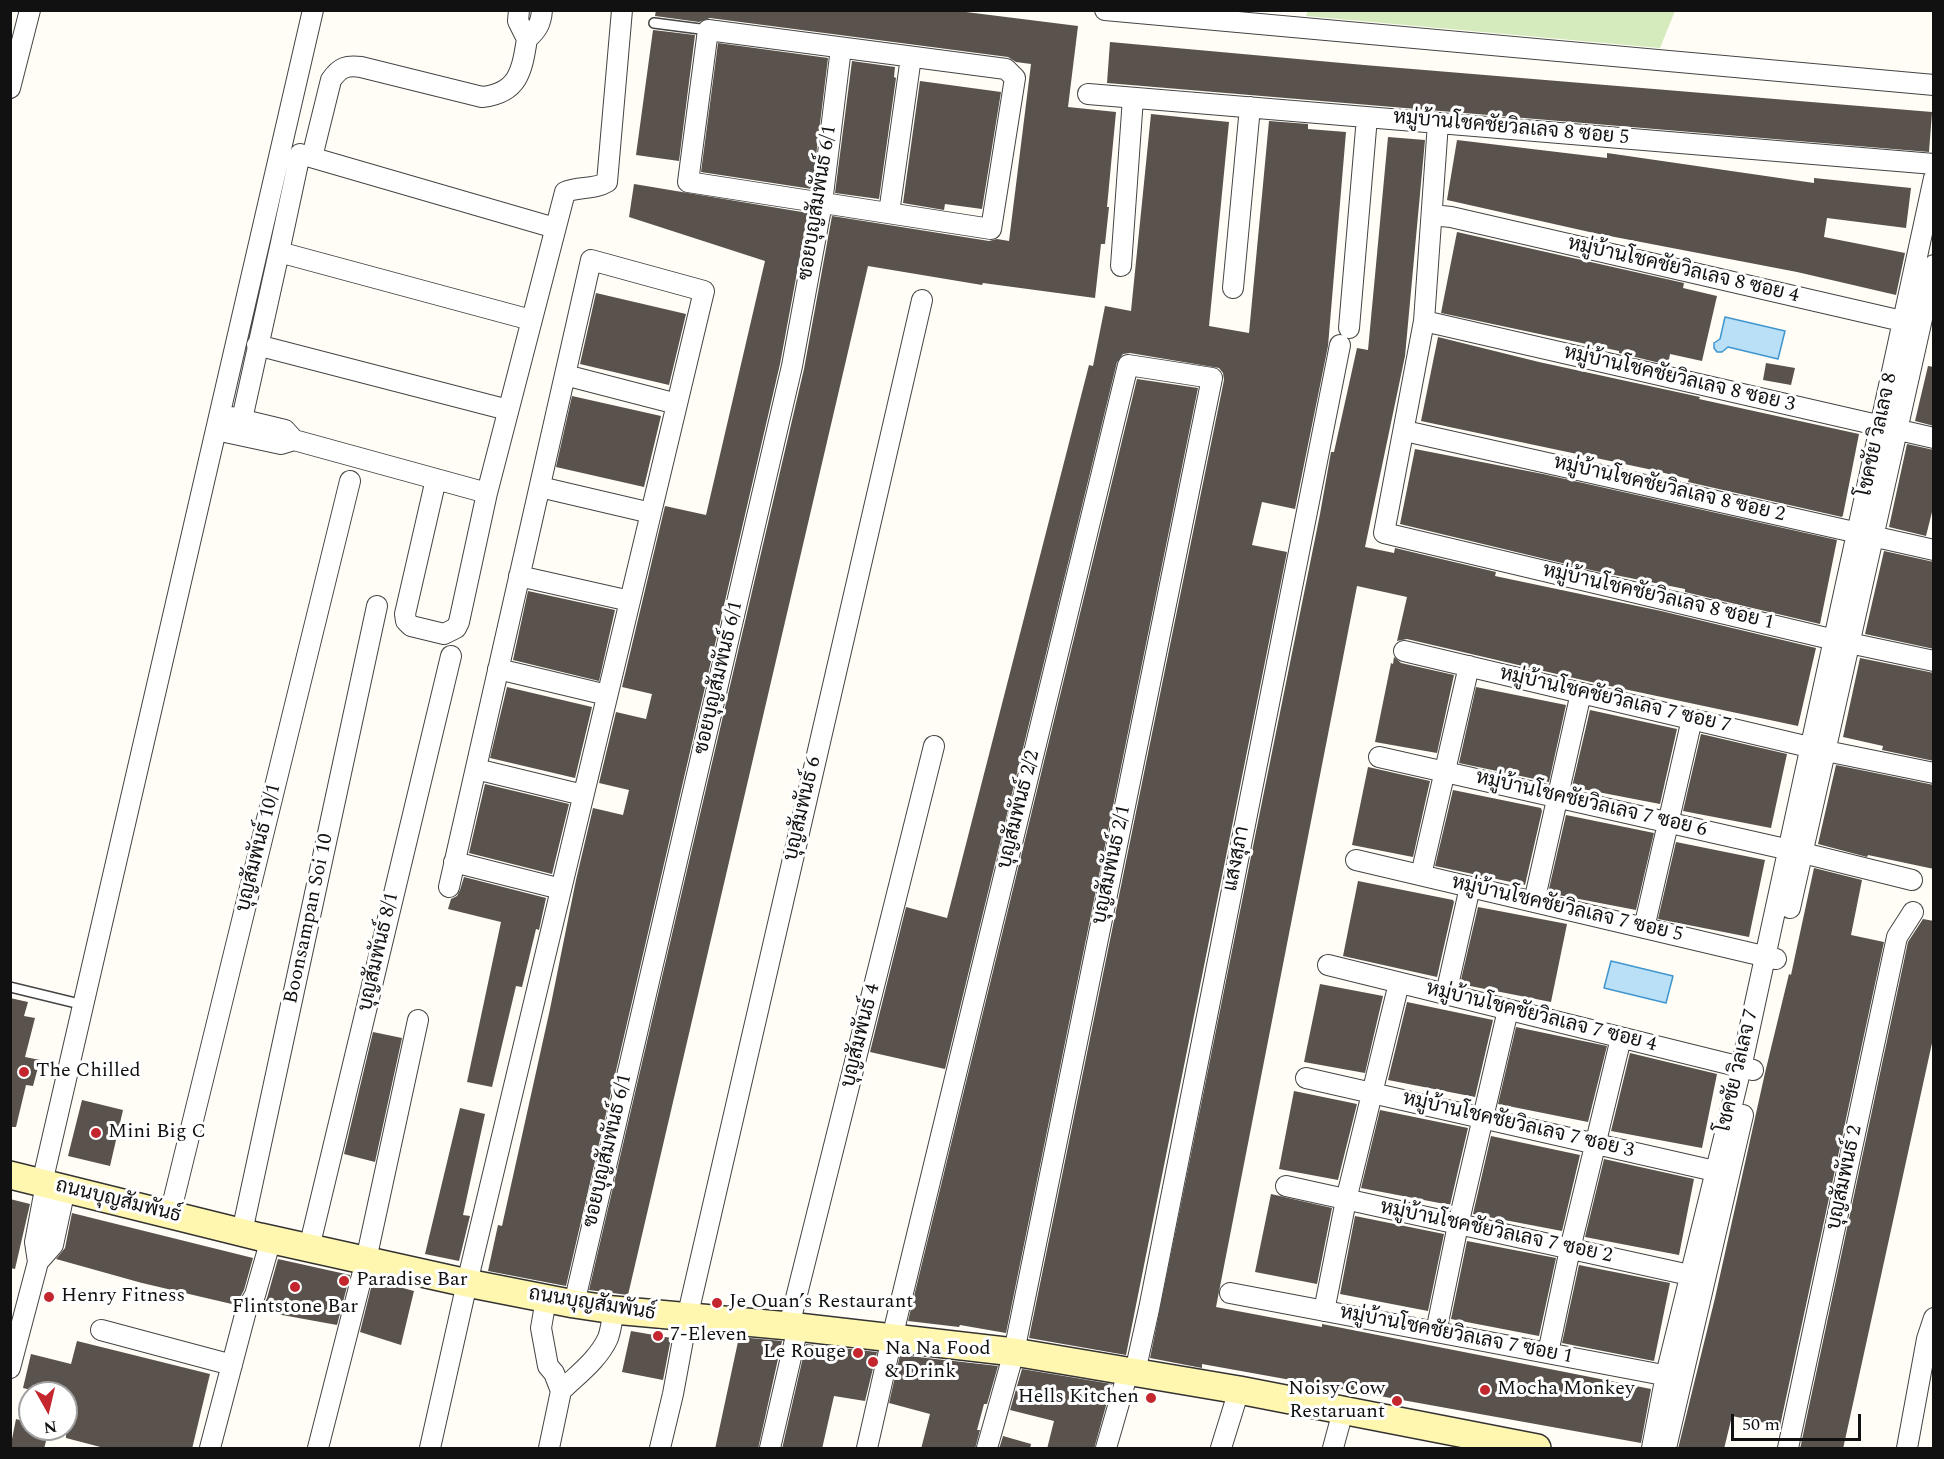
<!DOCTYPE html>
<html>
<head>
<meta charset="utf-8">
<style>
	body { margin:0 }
	#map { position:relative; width:1944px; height:1459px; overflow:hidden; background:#fffdf5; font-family:Spectral,serif }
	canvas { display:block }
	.frame { position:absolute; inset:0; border:12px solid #111; pointer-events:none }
	.north { position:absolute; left:18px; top:1381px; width:60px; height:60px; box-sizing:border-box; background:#fff; border:2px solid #a0a0a0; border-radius:50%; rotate:172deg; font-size:16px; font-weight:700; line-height:24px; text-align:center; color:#111 }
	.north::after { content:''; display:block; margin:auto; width:21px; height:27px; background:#c4262e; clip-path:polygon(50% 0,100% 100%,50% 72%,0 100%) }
	.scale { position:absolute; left:1731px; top:1414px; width:130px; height:27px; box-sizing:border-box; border:3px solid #111; border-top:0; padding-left:8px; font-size:18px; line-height:21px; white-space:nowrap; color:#111; -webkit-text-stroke:4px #fff; paint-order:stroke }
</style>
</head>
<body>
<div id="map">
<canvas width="1944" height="1459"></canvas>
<div class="frame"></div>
<div class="north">N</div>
<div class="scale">50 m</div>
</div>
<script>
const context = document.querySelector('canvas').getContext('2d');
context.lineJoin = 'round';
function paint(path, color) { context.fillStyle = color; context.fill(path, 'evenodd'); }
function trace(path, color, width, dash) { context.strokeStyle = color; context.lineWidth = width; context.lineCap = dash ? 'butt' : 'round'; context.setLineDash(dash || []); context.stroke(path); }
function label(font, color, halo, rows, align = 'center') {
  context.font = font + ' Spectral,Sarabun,serif'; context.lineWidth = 6; context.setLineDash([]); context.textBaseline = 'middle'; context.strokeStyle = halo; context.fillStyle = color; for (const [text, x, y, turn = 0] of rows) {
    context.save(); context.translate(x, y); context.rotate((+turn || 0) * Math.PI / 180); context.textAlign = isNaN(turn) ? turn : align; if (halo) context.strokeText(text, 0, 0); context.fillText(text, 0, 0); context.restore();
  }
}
paint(new Path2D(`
	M 1308,10 L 1675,10 L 1675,11 L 1660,48 L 1306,16 Z`), '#d5ebbd');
const water = new Path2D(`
	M 1725,317 L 1785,331 L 1778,359 L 1728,347 L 1722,352 L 1717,352 L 1714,348 L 1714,343 L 1720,339 Z
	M 1611,961 L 1673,976 L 1666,1003 L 1604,988 Z`);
paint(water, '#b9e0f7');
trace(water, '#3f96cf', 1.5);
paint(new Path2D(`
	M 656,10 L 950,10 L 1078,26 L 1068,107 L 1116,112 L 1107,207 L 1109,207 L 1105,244 L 1101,244 L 1095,298 L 983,283 L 982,285 L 868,266 L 628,1295 L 589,1290 L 804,369 L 832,216 L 989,241 L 997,239 L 1009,241 L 1031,64 L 1016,62 L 1008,57 L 710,18 L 699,22 L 655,16 Z
	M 653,30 L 695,35 L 679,161 L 636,155 Z
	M 1110,42 L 1364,65 L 1932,112 L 1929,152 L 1107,83 Z
	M 718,43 L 828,58 L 812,189 L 701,172 Z
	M 852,61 L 895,67 L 894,77 L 896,78 L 879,199 L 835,193 Z
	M 920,81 L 1001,92 L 982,209 L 945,204 L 944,210 L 903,203 Z
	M 1151,114 L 1229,122 L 1209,326 L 1249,333 L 1269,121 L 1308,124 L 1308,129 L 1346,132 L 1328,346 L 1295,509 L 1262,502 L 1252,545 L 1287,552 L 1126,1355 L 1029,1338 L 1224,380 L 1223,373 L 1219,368 L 1130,353 L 1123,354 L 1117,362 L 945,1069 L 870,1052 L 906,907 L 947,918 L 1089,365 L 1093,366 L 1105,306 L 1131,311 Z
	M 1388,137 L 1425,140 L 1405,356 L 1365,547 L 1394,553 L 1395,548 L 1496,572 L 1495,576 L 1661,611 L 1816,648 L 1798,726 L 1591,682 L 1407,639 L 1397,641 L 1407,597 L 1357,586 L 1216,1307 L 1322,1327 L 1322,1324 L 1651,1389 L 1641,1443 L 1202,1364 L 1202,1368 L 1150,1358 L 1320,514 L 1331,452 L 1334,452 L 1357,348 L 1368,350 Z
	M 1457,140 L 1607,158 L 1607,153 L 1814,183 L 1814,178 L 1911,188 L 1906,228 L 1827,218 L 1824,237 L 1905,253 L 1896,295 L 1797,272 L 1594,233 L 1447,200 Z
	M 634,184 L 808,213 L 780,364 L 566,1286 L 488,1271 L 498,1225 L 502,1226 L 550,1009 L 576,880 L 593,808 L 623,815 L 629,790 L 599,783 L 616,712 L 646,719 L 652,694 L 622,687 L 665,506 L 706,515 L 765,261 L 629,217 Z
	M 1457,232 L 1684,283 L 1683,288 L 1717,296 L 1702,361 L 1670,354 L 1668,365 L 1619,353 L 1619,351 L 1441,313 Z
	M 596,293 L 686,314 L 669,385 L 580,364 Z
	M 1438,337 L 1539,362 L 1700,397 L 1699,399 L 1859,434 L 1843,515 L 1842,517 L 1688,482 L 1689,479 L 1648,469 L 1421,421 Z
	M 1766,363 L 1795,368 L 1791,385 L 1763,380 Z
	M 1928,366 L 1934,367 L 1934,426 L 1915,421 Z
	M 1137,379 L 1198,388 L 1006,1333 L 960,1325 L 959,1327 L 908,1321 Z
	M 572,396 L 661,416 L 644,487 L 556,467 Z
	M 1907,444 L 1934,450 L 1934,504 L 1926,536 L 1889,527 Z
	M 1415,449 L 1543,474 L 1837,540 L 1820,624 L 1685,592 L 1685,589 L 1595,571 L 1400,524 Z
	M 1884,551 L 1934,562 L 1934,649 L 1865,634 Z
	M 528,591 L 615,610 L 599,681 L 513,660 Z
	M 1394,657 L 1401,663 L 1454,675 L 1437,753 L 1375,742 L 1391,663 L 1393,664 Z
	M 1860,658 L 1934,673 L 1934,761 L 1882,750 L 1883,746 L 1843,737 Z
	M 507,687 L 592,707 L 575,778 L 490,758 Z
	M 1476,687 L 1566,705 L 1549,782 L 1459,763 Z
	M 1590,710 L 1677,729 L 1660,804 L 1572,787 Z
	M 1701,734 L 1787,754 L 1771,828 L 1683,811 Z
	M 1836,765 L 1934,785 L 1934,869 L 1868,855 L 1867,857 L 1818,844 Z
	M 1368,767 L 1430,781 L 1413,857 L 1352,845 Z
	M 485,784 L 569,804 L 552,874 L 469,853 Z
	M 1453,790 L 1541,808 L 1542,811 L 1525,885 L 1435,866 Z
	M 1566,815 L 1654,833 L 1636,910 L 1548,893 Z
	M 1676,842 L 1765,860 L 1749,937 L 1658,919 Z
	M 1814,868 L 1862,880 L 1851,935 L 1884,942 L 1780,1426 L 1732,1416 L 1724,1449 L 1678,1449 L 1715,1298 L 1765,1073 L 1789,974 L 1791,975 Z
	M 464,877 L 546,898 L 539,930 L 536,929 L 522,987 L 516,986 L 492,1087 L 467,1082 L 501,922 L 448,909 L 451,899 L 457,896 L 460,890 Z
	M 1358,881 L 1453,900 L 1454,902 L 1437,977 L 1343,956 Z
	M 1478,907 L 1567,924 L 1551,1002 L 1460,984 Z
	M 1923,919 L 1934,921 L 1934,1034 L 1843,1449 L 1800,1449 L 1908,942 Z
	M 1320,984 L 1383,996 L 1365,1073 L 1304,1062 Z
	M 10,998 L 28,1002 L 24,1016 L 35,1018 L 25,1057 L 40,1060 L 33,1086 L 26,1085 L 16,1127 L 10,1127 Z
	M 1407,1002 L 1493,1020 L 1475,1097 L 1388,1080 Z
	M 1516,1027 L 1607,1046 L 1588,1122 L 1498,1104 Z
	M 373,1032 L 402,1038 L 375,1162 L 344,1154 Z
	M 1630,1053 L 1717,1074 L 1702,1148 L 1611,1131 Z
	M 1294,1091 L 1357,1104 L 1338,1180 L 1279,1169 Z
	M 82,1100 L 123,1110 L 110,1166 L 68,1156 Z
	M 460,1108 L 485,1114 L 463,1215 L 470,1216 L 459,1261 L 425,1254 Z
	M 1380,1110 L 1468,1128 L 1450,1205 L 1361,1188 Z
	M 1491,1136 L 1580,1155 L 1562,1231 L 1473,1214 Z
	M 1604,1159 L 1694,1179 L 1679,1255 L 1585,1237 Z
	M 1271,1194 L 1332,1208 L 1317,1284 L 1255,1272 Z
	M 10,1199 L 30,1204 L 15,1269 L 10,1268 Z
	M 72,1213 L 253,1258 L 244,1290 L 236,1305 L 142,1283 L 56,1259 L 65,1248 Z
	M 1355,1216 L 1444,1234 L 1428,1311 L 1340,1294 Z
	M 1467,1241 L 1556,1258 L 1539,1336 L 1451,1319 Z
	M 278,1259 L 350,1275 L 337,1325 L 260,1311 L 267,1298 Z
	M 1579,1265 L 1670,1283 L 1654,1361 L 1562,1343 Z
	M 373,1280 L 414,1291 L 401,1345 L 360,1332 Z
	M 631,1331 L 671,1338 L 663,1380 L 622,1372 Z
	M 739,1337 L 782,1341 L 758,1449 L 715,1449 Z
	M 77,1341 L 210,1374 L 192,1449 L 108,1449 L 66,1438 L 66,1393 L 43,1393 L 23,1388 L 31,1354 L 71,1364 Z
	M 806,1344 L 877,1352 L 865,1401 L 834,1396 L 822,1449 L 782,1449 Z
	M 900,1355 L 998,1366 L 987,1404 L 984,1404 L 977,1430 L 980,1430 L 975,1449 L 921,1449 L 930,1414 L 889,1403 Z
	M 1022,1369 L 1112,1384 L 1094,1449 L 1047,1449 L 1054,1421 L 1010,1410 Z
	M 16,1419 L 30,1423 L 30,1429 L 49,1429 L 44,1449 L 10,1449 Z
	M 1003,1436 L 1031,1444 L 1030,1449 L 999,1449 Z`), '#5a524d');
const lane = new Path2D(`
	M 654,23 L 708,30
	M 10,987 L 84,1005`);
const street = new Path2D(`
	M 519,10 L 518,21 L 527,39 C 537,30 541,24 542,10
	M 1105,10 L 1934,85
	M 708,30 L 1006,69 L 1015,78 L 991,229 L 688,182 Z
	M 10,88 L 30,10
	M 1088,94 L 1934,164
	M 1438,123 L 1424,321 L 1384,533 L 1835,640 L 1934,661
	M 312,157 L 331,80 C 340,67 347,65 361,67 L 482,97 C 519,93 522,70 527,39
	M 889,213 L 911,57
	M 1432,215 L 1451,217 L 1915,324
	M 279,252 L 300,154 L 555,228
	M 1121,266 L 1133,98
	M 1233,288 L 1250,107
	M 1424,321 L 1934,438
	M 1349,328 L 1367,117
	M 257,345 L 508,410
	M 565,375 L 677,404
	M 231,417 L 285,430 L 294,440
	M 242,419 L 279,252 L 531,320
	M 216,430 L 281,444 L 294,440 L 487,493 L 565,192 C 579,186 594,190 607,182 L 622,10
	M 1405,431 L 1934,550
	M 436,479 L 405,614 L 406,621 L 411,626 L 444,634 L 456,628 L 459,622 L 487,493
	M 540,487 L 651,513
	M 519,576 L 630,601
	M 1404,651 L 1826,751 L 1934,773
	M 498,669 L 607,695
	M 1379,757 L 1803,853 L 1912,880
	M 476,769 L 583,795
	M 1356,860 L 1776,959
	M 454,862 L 561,889
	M 1421,875 L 1469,666
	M 1534,902 L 1581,693
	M 1790,908 L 1934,265
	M 1644,928 L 1692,719
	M 1328,965 L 1753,1070
	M 1446,994 L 1470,887
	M 1306,1078 L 1728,1174
	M 42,1183 L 313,10
	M 1286,1186 L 1703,1278
	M 170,1214 L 350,481
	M 242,1232 L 377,606
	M 309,1248 L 451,656
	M 38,1262 L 53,1245 L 65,1189
	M 1230,1293 L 1679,1378
	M 546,1299 L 541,1328 L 548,1366 L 554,1373 L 561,1391 L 549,1448
	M 574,1304 L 792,366 L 822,203 L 841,48
	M 1324,1311 L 1346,1200 L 1399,983
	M 789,1326 L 934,746
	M 101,1330 L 232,1365
	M 1436,1332 L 1458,1225 L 1508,1010
	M 1548,1353 L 1570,1249 L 1621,1038
	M 10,1368 L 38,1262 L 35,1242 L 46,1184
	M 1135,1372 L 1149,1309 L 1340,345
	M 561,1391 C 577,1375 598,1360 608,1338 C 611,1330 612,1319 614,1310
	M 210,1448 L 246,1311 L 255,1295 L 271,1239
	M 318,1448 L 366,1260 L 418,1020
	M 430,1448 L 467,1283 L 704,291 L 591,260 L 449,887
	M 660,1448 L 673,1394 L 687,1318 L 922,300
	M 770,1448 L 798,1327
	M 867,1448 L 892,1338 L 1128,365 L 1212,378 L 1014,1352 L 987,1448
	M 1106,1448 L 1128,1372
	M 1221,1448 L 1239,1390
	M 1333,1448 L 1343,1411
	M 1652,1448 L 1666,1375 L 1741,1068 L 1934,178
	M 1666,1448 L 1743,1115
	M 1788,1448 L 1897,937 L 1913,912
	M 1907,1448 L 1927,1339 L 1934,1318`);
const secondary = new Path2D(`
	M 10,1175 L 260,1237 L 467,1283 L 574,1304 L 614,1310 L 789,1326 L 1014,1352 L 1239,1390 L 1537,1448`);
trace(lane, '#444', 12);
trace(street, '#444', 22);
trace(secondary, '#333', 30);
trace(lane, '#fff', 9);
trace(street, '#fff', 20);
trace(secondary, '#fff6b0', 27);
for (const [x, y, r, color] of [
	[24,1072,6,"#c4262e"],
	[96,1133,6,"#c4262e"],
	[344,1281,6,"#c4262e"],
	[295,1287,6,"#c4262e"],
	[49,1297,6,"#c4262e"],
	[717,1303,6,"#c4262e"],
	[658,1336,6,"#c4262e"],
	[858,1353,6,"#c4262e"],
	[873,1362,6,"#c4262e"],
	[1485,1390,6,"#c4262e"],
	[1151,1398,6,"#c4262e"],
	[1397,1401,6,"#c4262e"]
]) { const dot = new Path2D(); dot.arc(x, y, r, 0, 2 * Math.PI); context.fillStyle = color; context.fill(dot); trace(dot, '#fff', 2); }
label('20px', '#111', '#fff', [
	["หมู่บ้านโชคชัยวิลเลจ 8 ซอย 5",1511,129,5],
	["ซอยบุญสัมพันธ์ 6/1",819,203,-81],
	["หมู่บ้านโชคชัยวิลเลจ 8 ซอย 4",1683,271,13],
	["หมู่บ้านโชคชัยวิลเลจ 8 ซอย 3",1679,380,13],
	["โชคชัย วิลเลจ 8",1879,435,-78],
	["หมู่บ้านโชคชัยวิลเลจ 8 ซอย 2",1669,490,13],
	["หมู่บ้านโชคชัยวิลเลจ 8 ซอย 1",1658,598,13],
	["ซอยบุญสัมพันธ์ 6/1",720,678,-77],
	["หมู่บ้านโชคชัยวิลเลจ 7 ซอย 7",1615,701,13],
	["หมู่บ้านโชคชัยวิลเลจ 7 ซอย 6",1591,805,13],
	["บุญสัมพันธ์ 6",804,809,-77],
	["บุญสัมพันธ์ 2/2",1020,810,-76],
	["บุญสัมพันธ์ 10/1",260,848,-76],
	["แสงสุภา",1238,859,-79],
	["บุญสัมพันธ์ 2/1",1113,865,-78],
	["หมู่บ้านโชคชัยวิลเลจ 7 ซอย 5",1567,910,13],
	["Boonsampan Soi 10",310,919,-78],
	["บุญสัมพันธ์ 8/1",380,952,-77],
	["หมู่บ้านโชคชัยวิลเลจ 7 ซอย 4",1541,1018,14],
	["บุญสัมพันธ์ 4",862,1036,-76],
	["โชคชัย วิลเลจ 7",1739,1071,-77],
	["หมู่บ้านโชคชัยวิลเลจ 7 ซอย 3",1518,1126,13],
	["ซอยบุญสัมพันธ์ 6/1",609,1151,-77],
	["บุญสัมพันธ์ 2",1846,1178,-78],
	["ถนนบุญสัมพันธ์",118,1202,14],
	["หมู่บ้านโชคชัยวิลเลจ 7 ซอย 2",1496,1233,12],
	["ถนนบุญสัมพันธ์",592,1305,9],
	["หมู่บ้านโชคชัยวิลเลจ 7 ซอย 1",1456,1336,11]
]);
label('20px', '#111', '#fff', [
	["The Chilled",36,1072],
	["Mini Big C",108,1133],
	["Paradise Bar",356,1281],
	["Henry Fitness",61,1297],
	["Je Ouan’s Restaurant",729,1303],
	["Flintstone Bar",295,1308,"center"],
	["7-Eleven",670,1336],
	["Na Na Food",885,1350],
	["& Drink",885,1373],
	["Le Rouge",846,1353,"right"],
	["Noisy Cow",1385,1390,"right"],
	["Restaruant",1385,1413,"right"],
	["Mocha Monkey",1497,1390],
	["Hells Kitchen",1139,1398,"right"]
], 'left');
</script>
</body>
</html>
